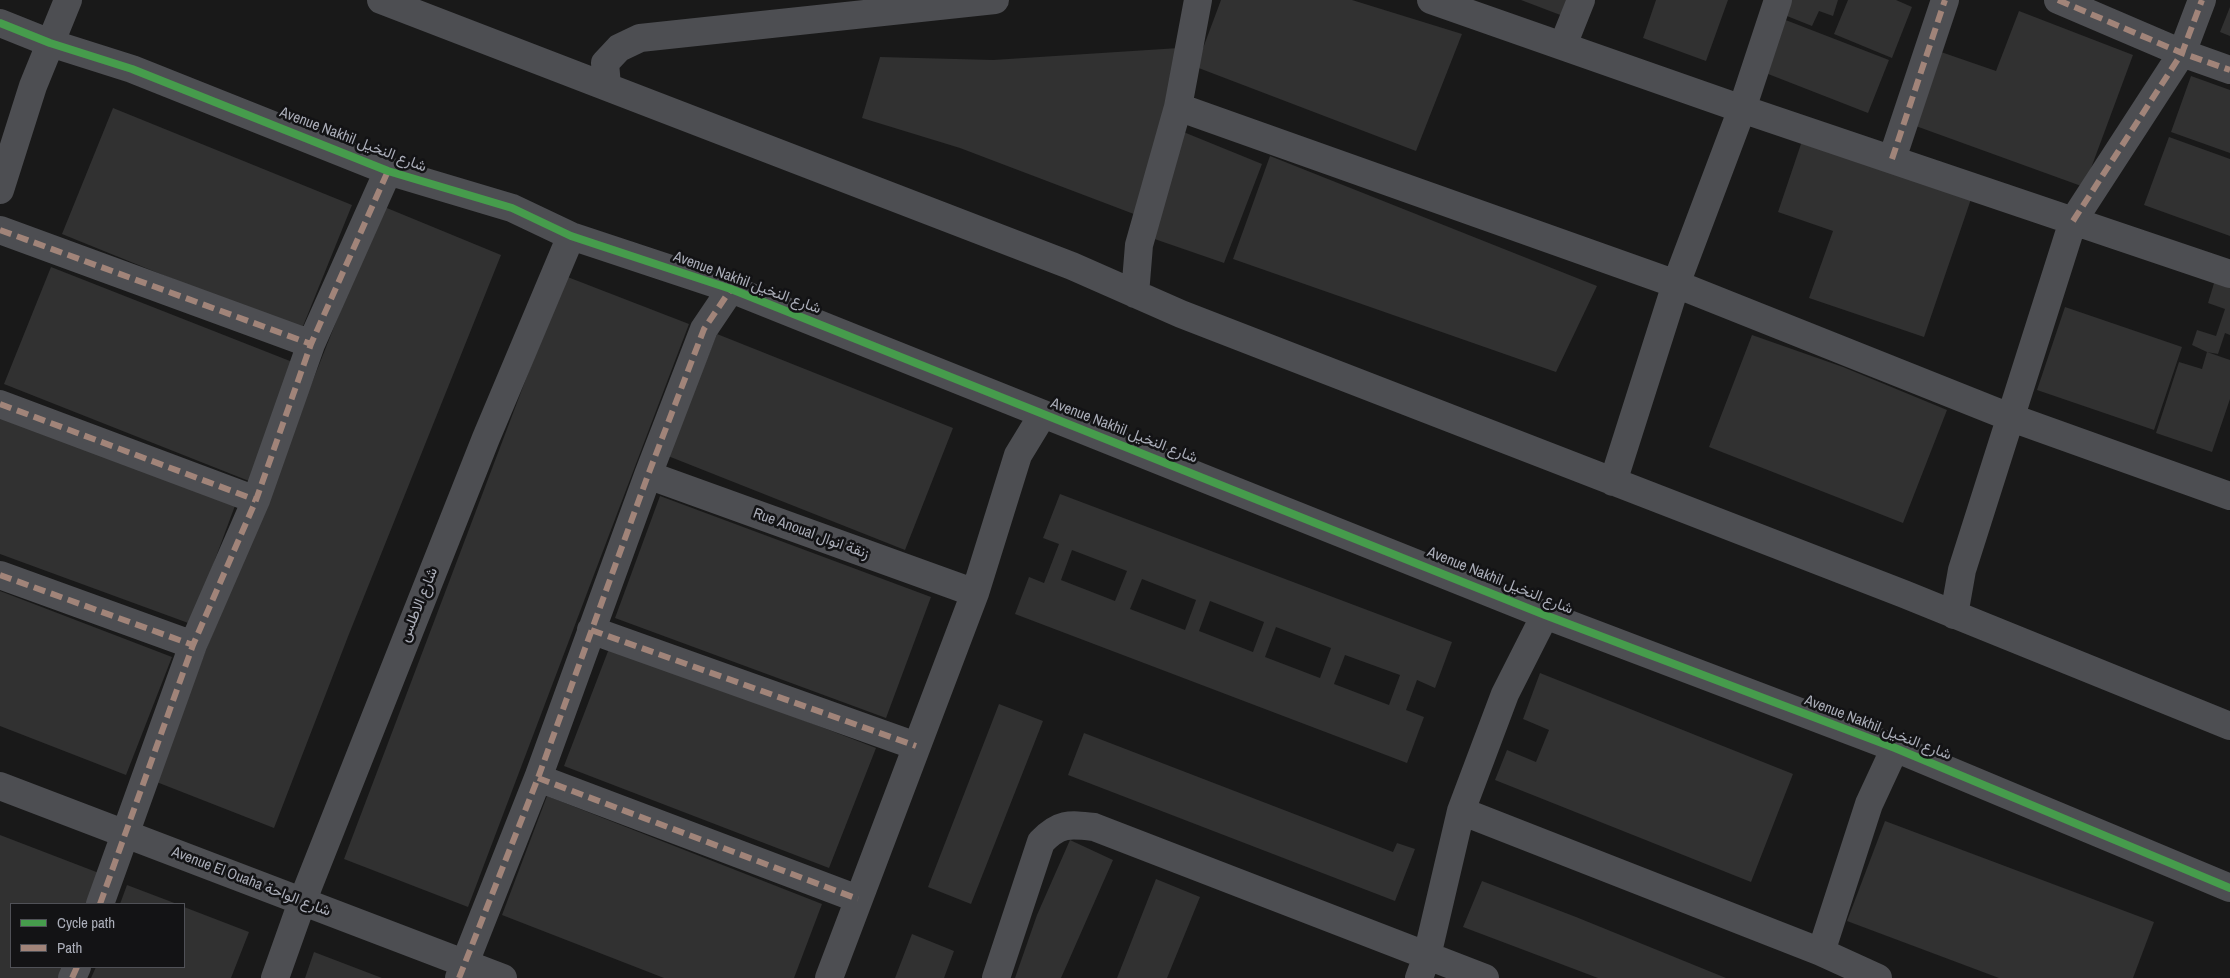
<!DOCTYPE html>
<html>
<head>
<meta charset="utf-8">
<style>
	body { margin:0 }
	#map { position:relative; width:2230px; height:978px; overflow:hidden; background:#191919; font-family:"Archivo Narrow",sans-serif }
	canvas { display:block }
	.legend { position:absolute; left:10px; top:903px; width:175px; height:65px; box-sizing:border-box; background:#131315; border:1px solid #505157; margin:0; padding:6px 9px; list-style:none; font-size:15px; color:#abaeb9 }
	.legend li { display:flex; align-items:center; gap:10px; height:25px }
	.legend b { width:25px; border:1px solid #505157 }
</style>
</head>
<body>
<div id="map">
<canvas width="2230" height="978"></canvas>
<ul class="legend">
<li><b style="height:6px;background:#469c4c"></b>Cycle path</li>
<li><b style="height:6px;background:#a18479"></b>Path</li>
</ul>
</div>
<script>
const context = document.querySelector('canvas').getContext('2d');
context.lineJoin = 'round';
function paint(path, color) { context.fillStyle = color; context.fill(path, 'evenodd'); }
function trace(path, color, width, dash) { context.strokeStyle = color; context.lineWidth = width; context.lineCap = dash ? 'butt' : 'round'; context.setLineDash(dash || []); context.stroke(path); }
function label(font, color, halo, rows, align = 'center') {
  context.font = font + ' "Archivo Narrow",Vazirmatn,sans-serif'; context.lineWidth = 5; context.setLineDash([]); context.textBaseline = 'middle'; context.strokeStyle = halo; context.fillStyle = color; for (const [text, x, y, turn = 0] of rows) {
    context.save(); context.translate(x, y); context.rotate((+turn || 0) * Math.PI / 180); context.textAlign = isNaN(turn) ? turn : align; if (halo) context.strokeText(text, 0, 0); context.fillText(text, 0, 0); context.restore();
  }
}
paint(new Path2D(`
	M 1221,0 L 1352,0 L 1462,34 L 1416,151 L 1196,67 Z
	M 1521,0 L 1569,0 L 1563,16 Z
	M 1656,0 L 1728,0 L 1706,61 L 1643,38 Z
	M 1781,0 L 1838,0 L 1833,16 L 1819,11 L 1812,26 L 1777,12 Z
	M 1848,0 L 1896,0 L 1912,7 L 1892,58 L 1834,34 Z
	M 2230,7 L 2230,36 L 2220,32 Z
	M 2019,11 L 2133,55 L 2084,187 L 1913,125 L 1941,52 L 1996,71 Z
	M 1783,19 L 1889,60 L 1868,113 L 1763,72 Z
	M 1179,48 L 1147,219 L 960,148 L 862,118 L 880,57 L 993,60 Z
	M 2191,76 L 2230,90 L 2230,153 L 2171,132 Z
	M 113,108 L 352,205 L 301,331 L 62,234 Z
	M 1181,131 L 1262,164 L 1224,263 L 1143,235 Z
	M 2169,137 L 2230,159 L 2230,236 L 2144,205 Z
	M 1802,141 L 1971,199 L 1924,337 L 1809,298 L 1833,231 L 1778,212 Z
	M 1270,156 L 1597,286 L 1556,372 L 1233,259 Z
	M 382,206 L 501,255 L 349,634 L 274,828 L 154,781 Z
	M 51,267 L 295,363 L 249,481 L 4,384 Z
	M 565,276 L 689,324 L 468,907 L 344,859 Z
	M 2215,280 L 2230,285 L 2230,335 L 2225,333 L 2218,354 L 2207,352 L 2230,360 L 2230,399 L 2212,452 L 2156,433 L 2179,362 L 2202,369 L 2207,352 L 2192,345 L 2197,330 L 2216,336 L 2225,309 L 2208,303 Z
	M 2065,307 L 2182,347 L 2154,430 L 2037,390 Z
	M 717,334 L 953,428 L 905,550 L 668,456 Z
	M 1752,335 L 1843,367 L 1947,410 L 1903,523 L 1709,447 Z
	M 0,416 L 236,503 L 191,624 L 0,554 Z
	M 1060,494 L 1452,642 L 1435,688 L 1417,680 L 1406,710 L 1424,717 L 1407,763 L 1015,614 L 1029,577 L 1044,583 L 1059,544 L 1043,538 ZM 1072,550 L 1127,571 L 1115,601 L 1061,580 ZM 1142,579 L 1196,600 L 1185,630 L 1130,609 ZM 1210,601 L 1264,622 L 1253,652 L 1199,631 ZM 1276,627 L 1331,648 L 1320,678 L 1265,657 ZM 1345,655 L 1400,675 L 1389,705 L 1334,684 Z
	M 660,496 L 931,597 L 886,718 L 615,618 Z
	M 0,591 L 172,657 L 126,775 L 0,726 Z
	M 610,646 L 876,748 L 829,868 L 564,766 Z
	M 1540,673 L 1793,774 L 1751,882 L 1495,780 L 1507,750 L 1536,762 L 1549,730 L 1523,719 Z
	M 999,704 L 1043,721 L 971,904 L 928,887 Z
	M 1084,733 L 1393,852 L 1397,843 L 1415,849 L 1395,901 L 1068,775 Z
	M 547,796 L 822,904 L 794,978 L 664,978 L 502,915 Z
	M 1885,821 L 2154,922 L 2133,978 L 1999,978 L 1847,921 Z
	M 0,835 L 99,873 L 88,904 L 11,904 L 11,967 L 64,967 L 60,978 L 0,978 Z
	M 1070,840 L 1113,860 L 1061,978 L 1015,978 L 1037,915 Z
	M 1156,879 L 1200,897 L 1167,978 L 1117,978 Z
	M 1482,881 L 1576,917 L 1726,978 L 1598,978 L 1463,927 Z
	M 127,885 L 177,904 L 120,904 Z
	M 184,907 L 249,932 L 231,978 L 91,978 L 96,967 L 184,967 Z
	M 912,934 L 954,951 L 944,978 L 895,978 Z
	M 314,952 L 382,978 L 305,978 Z`), '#313131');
trace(new Path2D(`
	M 381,0 L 1072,266 L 1181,314 L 1904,594 L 2230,726
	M 1431,0 L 1742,109 L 2230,274
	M 2058,0 L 2182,53 L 2230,70
	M 0,23 L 50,43 L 132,69 L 388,171 L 512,208 L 571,236 L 731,289 L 1545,615 L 1895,748 L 2230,888
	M 1563,45 L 1581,0
	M 607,86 L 605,63 L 619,48 L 640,38 L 995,0
	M 1178,107 L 1676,284 L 2012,418 L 2230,496
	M 1892,159 L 1945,0
	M 0,190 L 33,86 L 68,0
	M 0,230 L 311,344
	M 1135,294 L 1139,245 L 1178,107 L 1198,0
	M 0,404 L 256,500
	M 648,475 L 975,593
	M 1613,482 L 1676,284 L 1742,109 L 1778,0
	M 0,575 L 193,645
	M 1954,615 L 1962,570 L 2073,221 L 2182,53 L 2202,0
	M 591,630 L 916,746
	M 538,778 L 858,899
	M 0,786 L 503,978
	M 1461,811 L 1821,952 L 1878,978
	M 100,904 L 193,645 L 256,500 L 311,344 L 388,171
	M 1821,952 L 1869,804 L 1895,748
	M 72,978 L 77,967
	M 275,978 L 302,902 L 486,438 L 571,236
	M 459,978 L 538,778 L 648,475 L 704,329 L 731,289
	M 829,978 L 975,593 L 1018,455 L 1043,414
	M 996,978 L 1041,842 C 1059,823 1069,824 1094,827 L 1485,978
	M 1419,978 L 1427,956 L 1461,811 L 1505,694 L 1545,615`), '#4d4e52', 28);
trace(new Path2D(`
	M 2058,0 L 2182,53 L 2230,70
	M 1892,159 L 1945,0
	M 2073,221 L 2182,53 L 2202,0
	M 0,230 L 311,344
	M 0,404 L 256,500
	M 0,575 L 193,645
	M 591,630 L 916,746
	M 538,778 L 858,899
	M 100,904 L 193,645 L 256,500 L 311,344 L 388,171
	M 72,978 L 77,967
	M 459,978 L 538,778 L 648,475 L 704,329 L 731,289`), '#a18479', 6, [12, 6]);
trace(new Path2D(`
	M 0,23 L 50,43 L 132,69 L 388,171 L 512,208 L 571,236 L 731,289 L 1545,615 L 1895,748 L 2230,888`), '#469c4c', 8);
label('15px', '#abaeb9', '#131315', [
	["Avenue Nakhil شارع النخيل",353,140,21],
	["Avenue Nakhil شارع النخيل",747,283,20],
	["Avenue Nakhil شارع النخيل",1124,431,21],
	["Rue Anoual زنقة انوال",811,534,20],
	["Avenue Nakhil شارع النخيل",1500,581,22],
	["شارع الاطلس",419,605,-68],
	["Avenue Nakhil شارع النخيل",1878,728,21],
	["Avenue El Ouaha شارع الواحة",251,882,21]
]);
</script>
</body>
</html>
